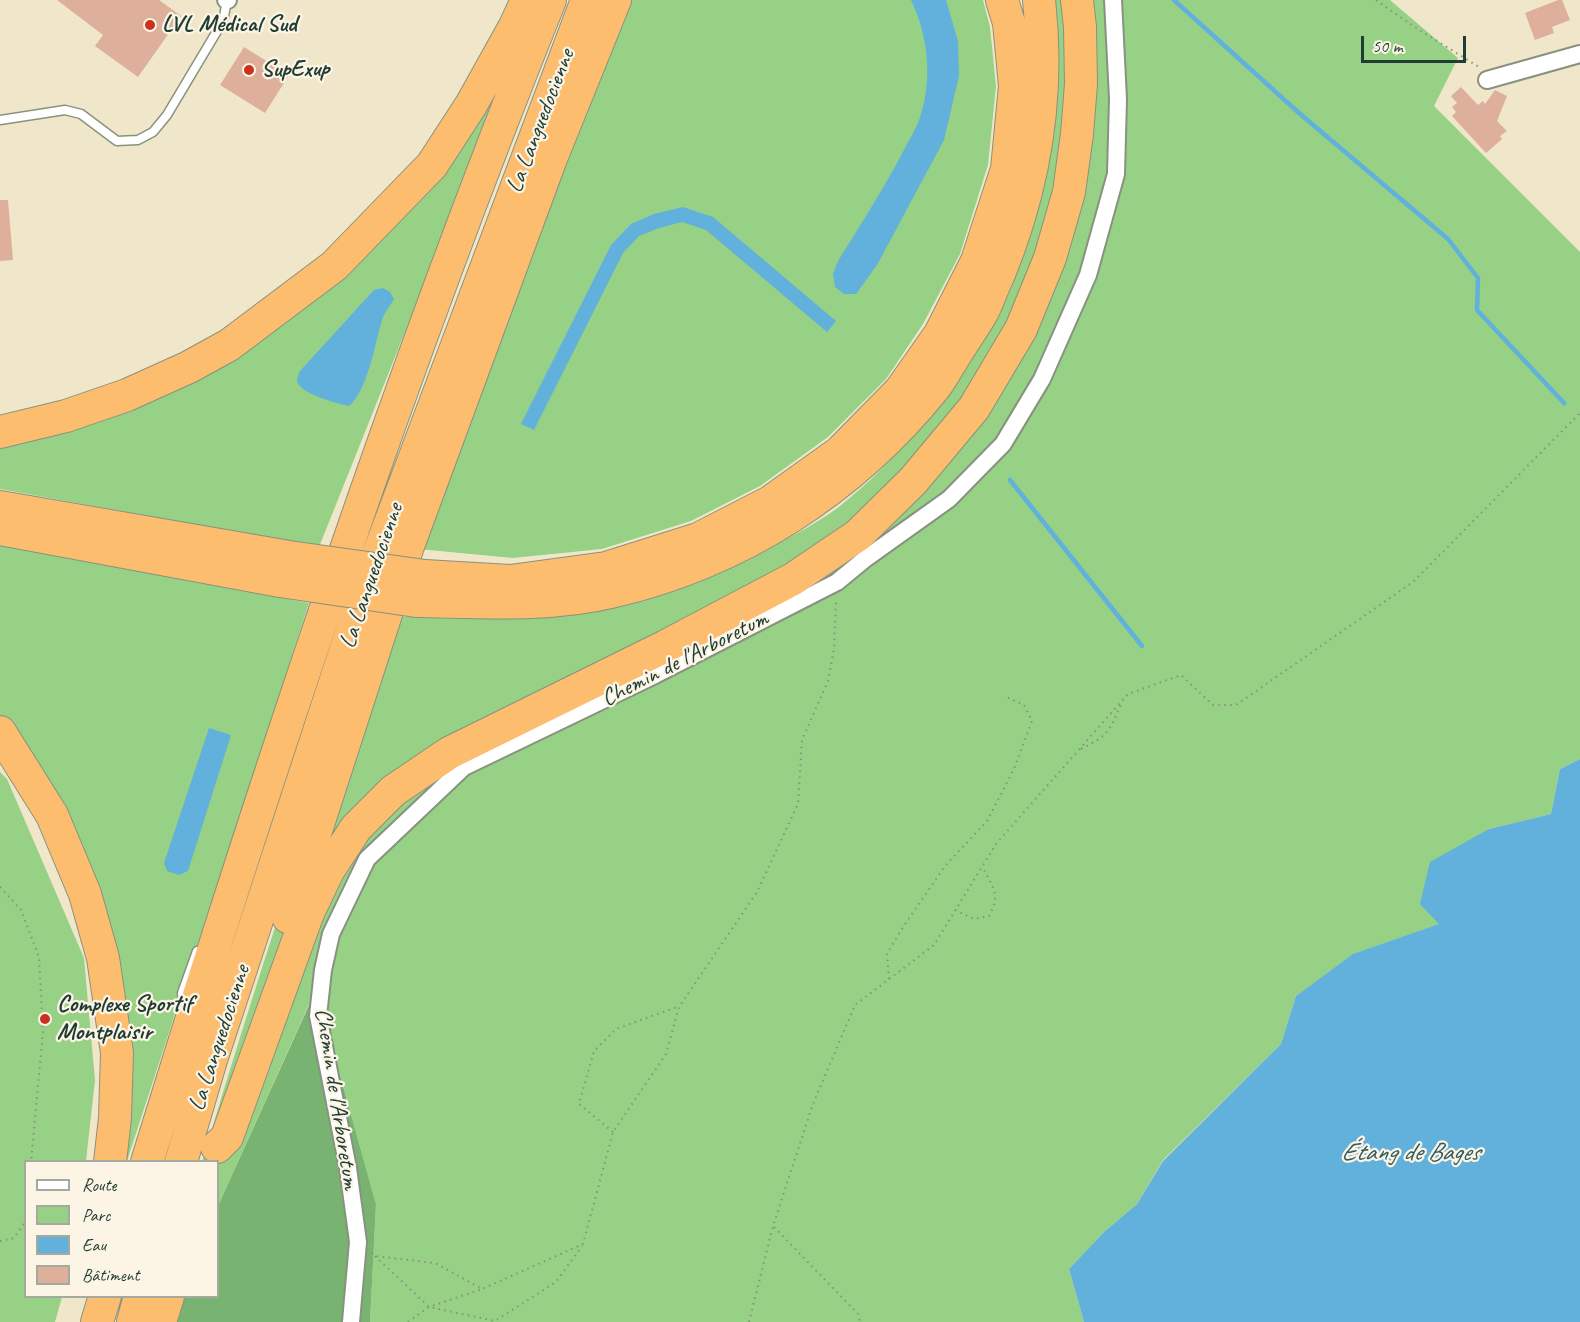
<!DOCTYPE html>
<html>
<head>
<meta charset="utf-8">
<style>
	body { margin:0 }
	#map { position:relative; width:1580px; height:1322px; overflow:hidden; background:#f0e7ca; font-family:Caveat,sans-serif }
	canvas { display:block }
	.legend { position:absolute; left:24px; top:1160px; width:195px; height:138px; box-sizing:border-box; background:#fcf5e5; border:2px solid #a4ab9e; margin:0; padding:8px 10px; list-style:none; font-size:18px; color:#1f3d34 }
	.legend li { display:flex; align-items:center; gap:12px; height:30px }
	.legend b { width:30px; border:2px solid #a4ab9e }
	.scale { position:absolute; left:1361px; top:36px; width:105px; height:27px; box-sizing:border-box; border:3px solid #1f3d34; border-top:0; padding-left:8px; font-size:18px; line-height:21px; white-space:nowrap; color:#1f3d34; -webkit-text-stroke:4px #fcf5e5; paint-order:stroke }
</style>
</head>
<body>
<div id="map">
<canvas width="1580" height="1322"></canvas>
<ul class="legend">
<li><b style="height:8px;background:#fff"></b>Route</li>
<li><b style="height:16px;background:#96d185"></b>Parc</li>
<li><b style="height:16px;background:#62b0dc"></b>Eau</li>
<li><b style="height:16px;background:#deaf9b"></b>Bâtiment</li>
</ul>
<div class="scale">50 m</div>
</div>
<script>
const context = document.querySelector('canvas').getContext('2d');
context.lineJoin = 'round';
function paint(path, color) { context.fillStyle = color; context.fill(path, 'evenodd'); }
function trace(path, color, width, dash) { context.strokeStyle = color; context.lineWidth = width; context.lineCap = dash ? 'butt' : 'round'; context.setLineDash(dash || []); context.stroke(path); }
function label(font, color, halo, rows, align = 'center') {
  context.font = font + ' Caveat,sans-serif'; context.lineWidth = 4.5; context.setLineDash([]); context.textBaseline = 'middle'; context.strokeStyle = halo; context.fillStyle = color; for (const [text, x, y, turn = 0] of rows) {
    context.save(); context.translate(x, y); context.rotate((+turn || 0) * Math.PI / 180); context.textAlign = isNaN(turn) ? turn : align; if (halo) context.strokeText(text, 0, 0); context.fillText(text, 0, 0); context.restore();
  }
}
paint(new Path2D(`
	M 631,0 L 983,0 L 990,27 L 996,86 L 988,165 L 960,254 L 923,324 L 886,379 L 828,437 L 760,486 L 691,521 L 602,549 L 513,558 L 408,548 L 564,151 Z
	M 1052,0 L 1390,0 L 1458,58 L 1434,106 L 1580,252 L 1580,759 L 1560,769 L 1551,814 L 1489,829 L 1440,924 L 1354,954 L 1296,996 L 1281,1044 L 1163,1160 L 1137,1204 L 1104,1232 L 1069,1269 L 1084,1322 L 370,1322 L 376,1204 L 324,1018 L 318,984 L 218,1206 L 218,1162 L 202,1162 C 257,978 317,796 380,615 C 455,621 533,620 608,608 C 618,607 629,603 639,600 C 678,589 715,574 752,556 C 780,542 816,525 840,506 C 955,414 1036,274 1054,127 C 1059,85 1055,42 1052,0 Z
	M 515,57 L 319,547 L 0,489 L 0,445 L 235,355 Z
	M 0,544 L 309,603 L 127,1161 L 125,1161 L 112,956 L 0,717 Z
	M 0,772 L 7,779 L 84,958 L 95,1080 L 86,1161 L 26,1162 L 26,1296 L 62,1297 L 55,1322 L 0,1322 Z`), '#96d185');
paint(new Path2D(`
	M 319,983 L 324,1018 L 376,1204 L 370,1322 L 173,1322 L 181,1297 L 218,1296 L 218,1206 Z`), '#78b372');
paint(new Path2D(`
	M 911,0 L 946,0 L 958,41 L 959,76 L 944,140 L 877,265 L 856,294 L 844,294 L 835,287 L 833,274 L 838,261 C 861,224 884,188 904,150 C 909,139 917,128 920,117 C 933,79 928,35 911,0 Z
	M 683,207 L 713,217 L 836,321 L 827,332 L 706,230 L 682,222 L 659,228 L 639,236 L 623,253 L 534,430 L 521,424 L 611,245 L 631,224 L 654,214 Z
	M 383,288 L 390,292 L 394,299 C 390,306 384,313 382,320 C 375,343 368,390 349,406 C 339,404 297,393 297,380 C 297,379 299,372 300,371 L 374,290 Z
	M 209,728 L 231,735 L 188,871 L 179,875 L 167,871 L 164,863 Z
	M 1580,759 L 1580,1322 L 1084,1322 L 1069,1269 L 1104,1232 L 1137,1204 L 1163,1161 L 1281,1044 L 1296,996 L 1353,954 L 1439,924 L 1420,904 L 1430,862 L 1489,829 L 1551,814 L 1560,769 Z`), '#62b0dc');
trace(new Path2D(`
	M 1174,0 L 1299,113 L 1448,239 L 1478,278 L 1477,310 L 1564,403
	M 1010,480 L 1142,646`), '#62b0dc', 4.5);
paint(new Path2D(`
	M 57,0 L 159,0 L 181,16 L 138,77 L 95,46 L 103,35 Z
	M 1558,0 L 1562,0 L 1570,20 L 1552,27 L 1554,33 L 1535,40 L 1525,13 Z
	M 244,47 L 289,75 L 265,113 L 220,85 Z
	M 1461,87 L 1478,105 L 1483,101 L 1485,104 L 1495,90 L 1507,96 L 1497,121 L 1507,131 L 1500,136 L 1502,139 L 1486,153 L 1452,116 L 1456,112 L 1452,107 L 1457,103 L 1451,96 Z
	M 0,200 L 8,200 L 13,260 L 0,261 Z`), '#deaf9b');
const lane = new Path2D(`
	M 0,120 L 65,110 L 81,114 L 117,141 L 138,140 L 153,132 L 167,115 L 223,21 L 227,1
	M 183,1008 L 182,993 L 197,951`);
const street = new Path2D(`
	M 226,0 L 228,0
	M 1487,80 L 1580,54
	M 351,1322 L 358,1242 L 348,1168 L 318,1016 L 323,970 L 331,934 L 367,859 L 464,767 L 655,675 L 837,582 L 865,559 L 949,499 L 1003,444 L 1042,379 L 1088,275 L 1116,174 L 1118,99 L 1113,0`);
const highway = new Path2D(`
	M 0,432 L 66,416 L 127,395 L 189,367 L 229,345 L 334,266 L 432,165 L 471,105 L 515,26 L 527,0
	M 0,507 L 289,557
	M 0,529 L 280,581
	M 425,576 L 510,581 L 606,568 L 698,539 L 770,502 L 840,452 L 900,391 L 940,334 L 977,261 L 1007,169 L 1015,86 L 1009,23 L 1002,0
	M 416,601 C 481,602 548,607 611,592 C 740,562 852,490 935,387 C 944,375 951,361 959,349 C 967,336 976,324 983,311 C 989,299 993,286 999,274 C 1035,186 1050,95 1039,0
	M 0,732 L 52,815 L 85,894 L 103,958 L 117,1053 L 115,1118 L 110,1162
	M 288,917 L 408,546 L 550,161 L 615,0
	M 217,1147 L 227,1137 L 308,913 L 328,871 L 356,828 L 393,791 L 449,753 L 666,646 L 793,579 L 858,535 L 913,481 L 974,408 L 1021,329 L 1050,258 L 1069,192 L 1077,134 L 1081,84 L 1080,27 L 1077,0
	M 147,1162 C 268,770 397,381 550,0
	M 181,1162 L 211,1060 L 369,579 L 587,0
	M 97,1322 L 105,1296
	M 133,1322 L 140,1296
	M 160,1322 L 168,1296`);
trace(lane, '#88927f', 11);
trace(street, '#88927f', 20);
trace(highway, '#88927f', 34);
trace(new Path2D(`
	M 1376,0 L 1413,26 L 1479,67
	M 1081,749 C 1108,735 1109,733 1121,704
	M 0,887 L 21,910 L 39,957 L 43,1031 L 31,1162
	M 955,910 L 974,919 L 989,916 C 1001,895 993,886 982,867
	M 889,979 L 887,954 L 903,927 L 945,866 L 987,821 L 1014,769 L 1032,721 L 1024,705 L 1004,696
	M 613,1132 L 579,1104 L 594,1051 L 616,1029 L 677,1007
	M 774,1227 L 858,1314 L 860,1322
	M 0,1241 L 14,1238 L 25,1222 L 26,1212
	M 372,1253 L 375,1256 L 435,1263 L 482,1289 L 583,1244 L 613,1132 L 666,1054 L 679,1007 L 757,892 L 798,804 L 802,740 L 828,681 L 834,649 L 836,600
	M 375,1256 L 429,1307 L 495,1321 L 556,1282 L 582,1246
	M 408,1322 L 429,1307 L 482,1289
	M 749,1322 L 773,1226 L 813,1104 L 855,1005 L 934,945 L 996,844 L 1128,694 L 1181,675 L 1213,705 L 1236,705 L 1413,582 L 1580,413`), '#88927f', 2, [1.5, 4.5]);
trace(lane, '#fff', 8);
trace(street, '#fff', 16);
trace(highway, '#fcbd6f', 32);
const highwayBridge = new Path2D(`
	M 289,557 L 425,576
	M 280,581 L 416,601`);
trace(highwayBridge, '#88927f', 34, []);
trace(highwayBridge, '#fcbd6f', 32);
for (const [x, y, r, color] of [
	[150,25,6,"#c8321e"],
	[249,70,6,"#c8321e"],
	[45,1019,6,"#c8321e"]
]) { const dot = new Path2D(); dot.arc(x, y, r, 0, 2 * Math.PI); context.fillStyle = color; context.fill(dot); trace(dot, '#fcf5e5', 2); }
label('bold 24px', '#1f3d34', '#fcf5e5', [
	["LVL Médical Sud",162,25],
	["SupExup",261,70],
	["Complexe Sportif",57,1005],
	["Montplaisir",57,1033]
], 'left');
label('24px', '#1f3d34', '#fcf5e5', [
	["La Languedocienne",541,121,-69],
	["La Languedocienne",372,576,-71],
	["Chemin de l'Arboretum",685,659,-27],
	["La Languedocienne",220,1038,-72],
	["Chemin de l'Arboretum",336,1099,81]
]);
label('italic 26px', '#305a5e', '#fcf5e5', [
	["Étang de Bages",1410,1153]
]);
</script>
</body>
</html>
